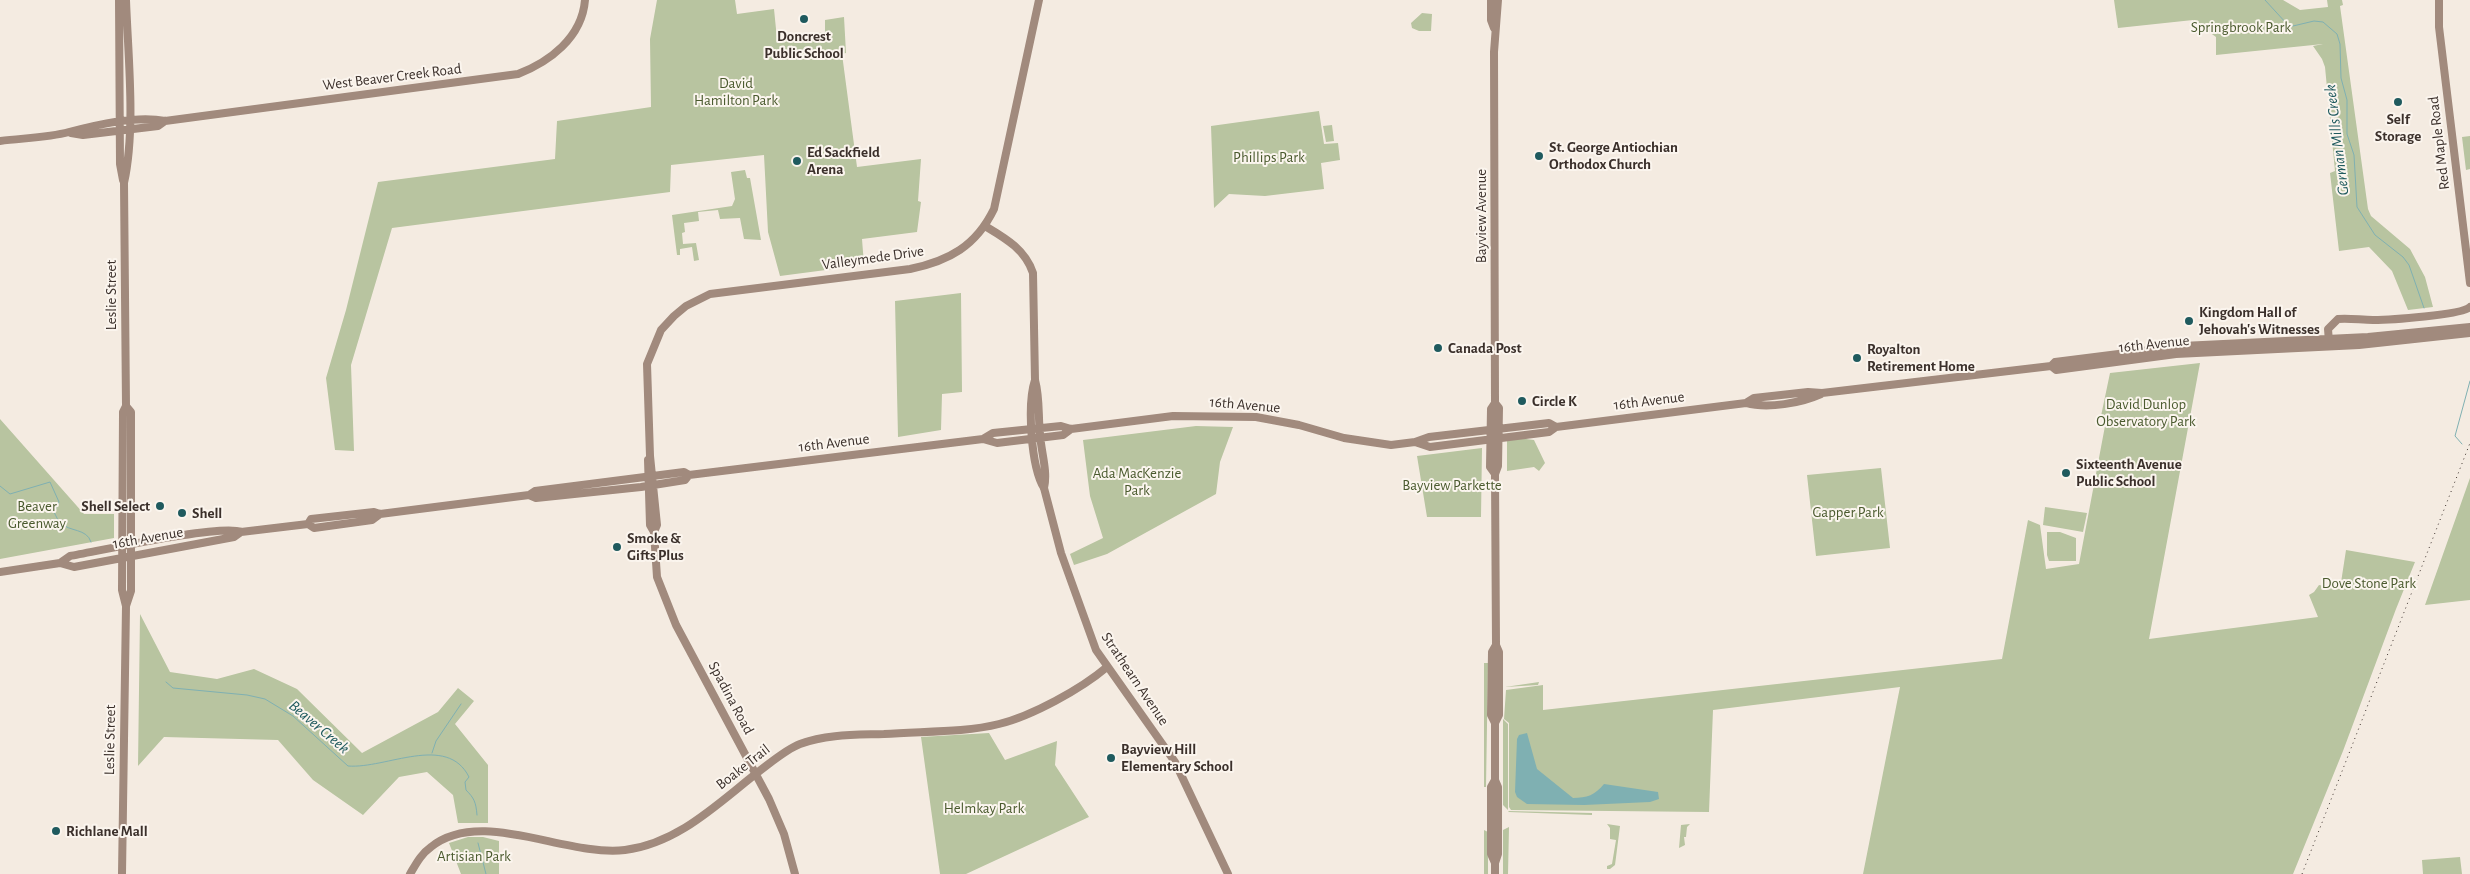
<!DOCTYPE html>
<html>
<head>
<meta charset="utf-8">
<style>
	body { margin:0 }
	canvas { display:block; background:#f4ebe1 }
</style>
</head>
<body>
<canvas width="2470" height="874"></canvas>
<script>
const context = document.querySelector('canvas').getContext('2d');
context.lineJoin = 'round';
function paint(path, color) { context.fillStyle = color; context.fill(path, 'evenodd'); }
function trace(path, color, width, dash) { context.strokeStyle = color; context.lineWidth = width; context.lineCap = dash ? 'butt' : 'round'; context.setLineDash(dash || []); context.stroke(path); }
function label(font, color, halo, rows, align = 'center') {
  context.font = font + ' "Alegreya Sans",sans-serif'; context.lineWidth = 4; context.setLineDash([]); context.textBaseline = 'middle'; context.strokeStyle = halo; context.fillStyle = color; for (const [text, x, y, turn = 0] of rows) {
    context.save(); context.translate(x, y); context.rotate((+turn || 0) * Math.PI / 180); context.textAlign = isNaN(turn) ? turn : align; if (halo) context.strokeText(text, 0, 0); context.fillText(text, 0, 0); context.restore();
  }
}
paint(new Path2D(`
	M 657,0 L 735,0 L 737,14 L 774,9 L 777,39 L 825,32 L 825,20 L 844,17 L 846,53 L 842,54 L 857,167 L 921,159 L 918,201 L 921,202 L 917,232 L 862,239 L 864,265 L 780,276 L 768,232 L 764,155 L 671,165 L 670,192 L 392,228 L 351,365 L 354,451 L 335,450 L 326,378 L 346,310 L 378,182 L 555,159 L 557,121 L 651,107 L 650,39 Z
	M 2114,0 L 2283,0 L 2300,10 L 2328,7 L 2327,0 L 2342,0 L 2343,5 L 2340,6 L 2368,209 L 2371,216 L 2410,249 L 2425,277 L 2433,307 L 2408,310 L 2392,271 L 2369,247 L 2339,251 L 2330,173 L 2335,171 L 2325,67 L 2322,59 L 2313,46 L 2323,44 L 2216,55 L 2216,37 L 2209,32 L 2195,34 L 2193,20 L 2118,28 Z
	M 1422,13 L 1432,14 L 1431,31 L 1419,31 L 1412,28 L 1411,23 Z
	M 1319,111 L 1324,144 L 1338,143 L 1340,160 L 1321,163 L 1324,189 L 1265,196 L 1229,194 L 1214,208 L 1211,126 Z
	M 1332,125 L 1334,141 L 1326,142 L 1323,126 Z
	M 2470,136 L 2470,169 L 2466,170 L 2462,137 Z
	M 745,170 L 747,178 L 750,178 L 761,240 L 744,239 L 740,218 L 720,219 L 718,210 L 698,212 L 699,221 L 684,223 L 685,232 L 682,233 L 683,244 L 696,243 L 699,260 L 694,261 L 692,247 L 680,249 L 680,255 L 677,255 L 672,215 L 732,206 L 735,199 L 731,172 Z
	M 961,293 L 962,392 L 942,394 L 941,430 L 898,437 L 895,301 Z
	M 2200,363 L 2149,639 L 2318,617 L 2309,595 L 2314,592 L 2319,585 L 2340,589 L 2346,550 L 2415,562 L 2396,609 L 2343,751 L 2293,874 L 1863,874 L 1900,687 L 1713,710 L 1709,812 L 1511,810 L 1509,807 L 1509,723 L 1504,719 L 1506,690 L 1543,685 L 1543,710 L 2002,659 L 2028,520 L 2040,525 L 2046,569 L 2079,564 L 2105,426 L 2101,416 L 2110,373 Z
	M 0,419 L 84,514 L 114,514 L 114,538 L 0,559 Z
	M 1196,426 L 1233,427 L 1220,462 L 1216,494 L 1107,554 L 1074,565 L 1070,554 L 1103,538 L 1090,496 L 1083,440 Z
	M 1518,438 L 1534,440 L 1545,463 L 1539,471 L 1534,467 L 1507,471 L 1507,441 Z
	M 1482,448 L 1481,517 L 1427,517 L 1417,456 Z
	M 1881,468 L 1890,548 L 1816,556 L 1807,475 Z
	M 2470,478 L 2470,600 L 2425,605 Z
	M 2045,507 L 2087,513 L 2083,532 L 2043,525 Z
	M 2047,532 L 2060,532 L 2076,538 L 2076,561 L 2049,561 L 2047,555 Z
	M 140,614 L 170,672 L 217,679 L 254,669 L 297,689 L 362,753 L 438,712 L 458,688 L 474,701 L 455,724 L 488,765 L 488,823 L 458,823 L 453,795 L 427,772 L 399,777 L 363,815 L 313,780 L 278,740 L 164,737 L 138,766 Z
	M 1484,663 L 1488,663 L 1486,787 L 1484,787 Z
	M 1539,682 L 1538,685 L 1505,687 Z
	M 1503,719 L 1508,724 L 1508,810 L 1503,805 Z
	M 989,733 L 1005,760 L 1057,741 L 1055,765 L 1089,817 L 966,874 L 940,874 L 921,737 Z
	M 1509,811 L 1592,813 L 1592,815 L 1508,812 Z
	M 1607,824 L 1620,826 L 1615,865 L 1610,869 L 1607,869 L 1607,866 L 1612,864 L 1616,840 L 1610,839 L 1610,828 Z
	M 1690,824 L 1687,827 L 1686,837 L 1684,837 L 1685,845 L 1679,848 L 1681,825 Z
	M 1509,827 L 1508,874 L 1503,874 L 1503,830 Z
	M 1484,830 L 1488,832 L 1488,874 L 1484,874 Z
	M 468,837 L 483,837 L 499,841 L 499,874 L 461,874 L 449,843 Z
	M 2460,857 L 2462,874 L 2423,874 L 2422,860 Z`), '#b8c4a0');
paint(new Path2D(`
	M 1527,733 L 1537,769 L 1573,798 C 1587,798 1595,795 1604,784 L 1658,792 L 1659,799 L 1650,802 L 1584,805 L 1527,804 L 1517,797 L 1515,792 L 1517,739 L 1519,735 Z`), '#7fb0b2');
trace(new Path2D(`
	M 2265,0 L 2287,24 L 2293,26 L 2314,21 L 2323,22 L 2337,34 L 2340,44 L 2341,78 L 2347,100 L 2347,134 L 2354,155 L 2357,207 L 2375,235 L 2403,257 L 2409,265 L 2424,308
	M 2462,444 L 2455,436 L 2470,381
	M 0,486 L 10,494 L 50,482 L 59,502 L 54,512 C 56,516 58,521 61,523 C 69,532 87,528 91,542
	M 166,682 L 173,688 L 247,695 L 265,699 L 293,716 L 348,766 C 386,769 447,733 469,777 L 465,782 L 466,790 C 474,798 476,802 477,815
	M 432,753 L 436,741 L 461,704
	M 478,843 L 486,874`), '#7fb0b2', 1);
trace(new Path2D(`
	M 119,0 L 120,164 L 123,180
	M 126,0 C 128,57 136,128 124,183 L 126,406 L 123,412 L 122,590 L 126,606
	M 1491,0 L 1491,20 L 1494,28
	M 2439,0 L 2439,27 L 2470,283
	M 71,133 L 83,135 L 158,126 L 165,121
	M 0,141 C 22,138 47,138 69,132 C 96,125 137,115 165,121 L 518,74 C 549,62 582,38 585,0
	M 985,226 C 1005,238 1025,249 1033,273 L 1035,380 C 1040,398 1038,416 1040,434 C 1041,452 1048,471 1044,488
	M 2329,342 L 2328,329 L 2338,319 C 2350,318 2361,320 2373,320 C 2389,320 2462,315 2470,307
	M 2051,366 L 2056,370 L 2176,354 L 2359,345 L 2470,333
	M 1035,380 C 1027,404 1031,467 1044,488 L 1061,553 L 1096,650 L 1175,762 L 1228,874
	M 1495,403 L 1499,408 L 1498,466 L 1495,474 L 1496,645 L 1499,652 L 1499,715 L 1495,723
	M 1746,403 L 1754,398 L 1808,392 L 1822,393 L 2051,366 L 2055,362 L 2182,346 L 2368,337 L 2470,327
	M 983,439 L 997,443 L 1063,435 L 1071,429
	M 1415,442 L 1430,447 L 1549,432 L 1556,427 L 1746,403 C 1768,409 1801,403 1821,394
	M 648,460 L 650,525 L 654,532
	M 1495,474 L 1490,467 L 1491,409 L 1495,403 L 1494,52 L 1498,0
	M 529,495 L 536,498 L 641,487 L 685,480 L 689,475
	M 308,524 L 311,519 L 374,512 L 380,514 L 529,495 L 535,491 L 684,472 L 689,475 L 983,439 L 993,433 L 1061,426 L 1071,429 L 1173,416 L 1256,417 L 1299,425 L 1344,438 L 1391,445 L 1415,442 L 1429,437 L 1549,423 L 1556,427
	M 60,563 L 70,556 C 99,551 221,524 241,532 L 308,524 L 314,528 L 372,520 L 380,514
	M 0,572 L 60,563 L 74,567 L 234,537 L 241,532
	M 1495,863 L 1498,854 L 1498,787 L 1495,780 L 1495,723 L 1491,715 L 1492,652 L 1496,645
	M 122,874 L 126,606 L 131,591 L 131,412 L 126,406
	M 410,874 C 416,864 421,854 431,847 C 481,807 565,857 625,850 C 680,843 720,801 762,769 C 774,760 787,749 800,744 C 827,734 856,735 884,734 C 920,731 964,733 999,724 C 1032,716 1081,689 1107,667
	M 795,874 L 784,834 L 769,799 L 676,625 L 657,577 L 654,532 L 657,525 L 650,456 L 647,364 L 661,330 L 674,316 L 686,306 L 710,294 L 910,269 C 949,261 976,246 994,209 L 1039,0
	M 1495,874 L 1495,863 L 1491,854 L 1491,787 L 1495,780`), '#a18a7d', 8);
trace(new Path2D(`
	M 2302,874 L 2470,443`), '#3b302b', 1, [1, 4]);
for (const [x, y, r, color] of [
	[804,19,5,"#1f5a5e"],
	[2398,102,5,"#1f5a5e"],
	[1539,156,5,"#1f5a5e"],
	[797,161,5,"#1f5a5e"],
	[2189,321,5,"#1f5a5e"],
	[1438,348,5,"#1f5a5e"],
	[1857,358,5,"#1f5a5e"],
	[1522,401,5,"#1f5a5e"],
	[2066,473,5,"#1f5a5e"],
	[160,506,5,"#1f5a5e"],
	[182,513,5,"#1f5a5e"],
	[617,547,5,"#1f5a5e"],
	[1111,758,5,"#1f5a5e"],
	[56,831,5,"#1f5a5e"]
]) { const dot = new Path2D(); dot.arc(x, y, r, 0, 2 * Math.PI); context.fillStyle = color; context.fill(dot); trace(dot, '#fbf5ee', 2); }
label('15px', '#4a5a2e', '#fbf5ee', [
	["Springbrook Park",2241,27],
	["David",736,83],
	["Hamilton Park",736,100],
	["Phillips Park",1269,157],
	["David Dunlop",2146,404],
	["Observatory Park",2146,421],
	["Ada MacKenzie",1137,473],
	["Park",1137,490],
	["Bayview Parkette",1452,485],
	["Beaver",37,506],
	["Greenway",37,523],
	["Gapper Park",1848,512],
	["Dove Stone Park",2369,583],
	["Helmkay Park",984,808],
	["Artisian Park",474,856]
]);
label('bold 15px', '#3b302b', '#fbf5ee', [
	["Doncrest",804,36,"center"],
	["Public School",804,53,"center"],
	["Self",2398,119,"center"],
	["Storage",2398,136,"center"],
	["St. George Antiochian",1549,147],
	["Orthodox Church",1549,164],
	["Ed Sackfield",807,152],
	["Arena",807,169],
	["Kingdom Hall of",2199,312],
	["Jehovah's Witnesses",2199,329],
	["Canada Post",1448,348],
	["Royalton",1867,349],
	["Retirement Home",1867,366],
	["Circle K",1532,401],
	["Sixteenth Avenue",2076,464],
	["Public School",2076,481],
	["Shell Select",150,506,"right"],
	["Shell",192,513],
	["Smoke &",627,538],
	["Gifts Plus",627,555],
	["Bayview Hill",1121,749],
	["Elementary School",1121,766],
	["Richlane Mall",66,831]
], 'left');
label('15px', '#3b302b', '#fbf5ee', [
	["West Beaver Creek Road",392,77,-7],
	["Red Maple Road",2439,143,-97],
	["Bayview Avenue",1481,216,-90],
	["Valleymede Drive",873,258,-8],
	["Leslie Street",111,295,-90],
	["16th Avenue",2154,344,-6],
	["16th Avenue",1649,401,-7],
	["16th Avenue",1245,405,5],
	["16th Avenue",834,443,-7],
	["16th Avenue",148,538,-10],
	["Strathearn Avenue",1135,679,56],
	["Spadina Road",731,698,62],
	["Leslie Street",110,740,-89],
	["Boake Trail",743,767,-38]
]);
label('italic 16px', '#1f5a5e', '#fbf5ee', [
	["German Mills Creek",2337,140,-97],
	["Beaver Creek",319,727,40]
]);
</script>
</body>
</html>
